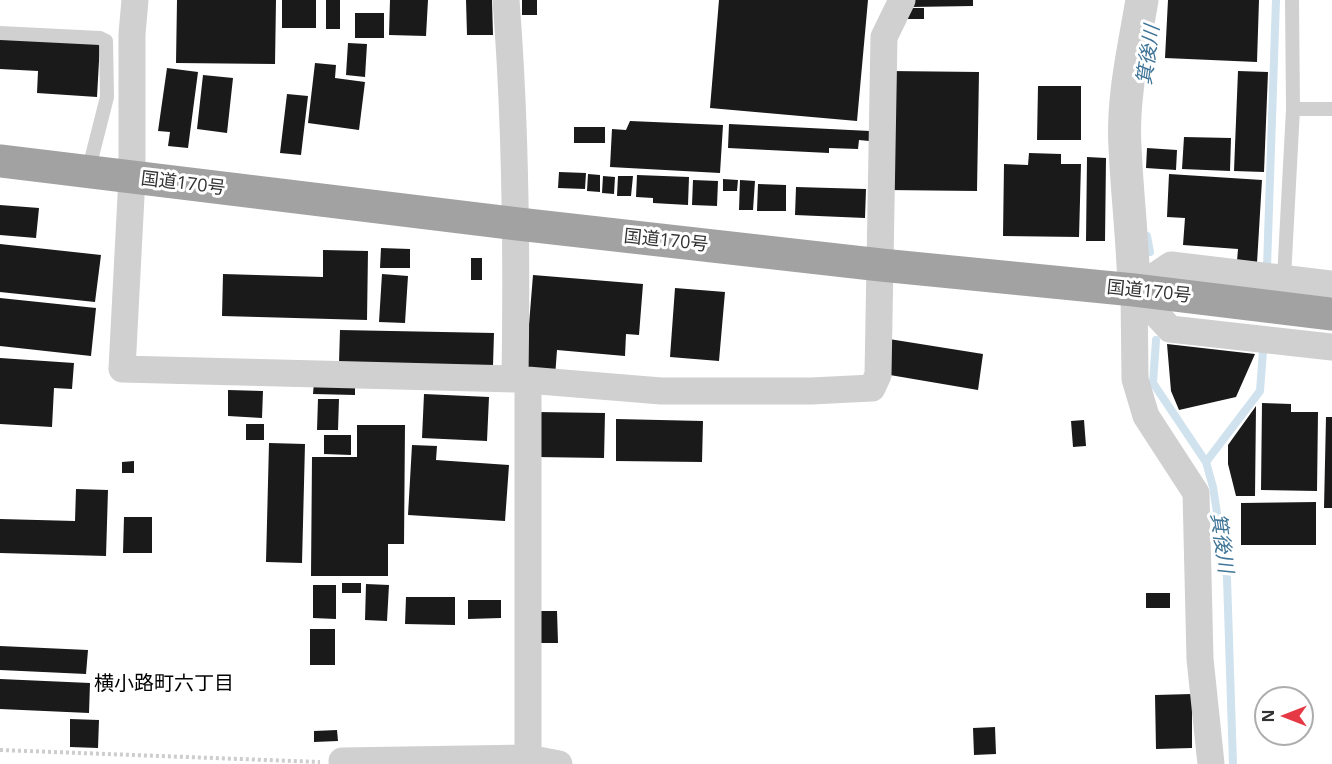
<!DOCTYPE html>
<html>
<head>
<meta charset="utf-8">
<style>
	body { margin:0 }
	#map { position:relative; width:1332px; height:764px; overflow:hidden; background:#fff; font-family:"Open Sans",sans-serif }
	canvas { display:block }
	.north { position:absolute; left:1254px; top:686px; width:60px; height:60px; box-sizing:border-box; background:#fff; border:2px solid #adadad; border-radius:50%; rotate:270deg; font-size:16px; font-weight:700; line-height:24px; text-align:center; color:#333 }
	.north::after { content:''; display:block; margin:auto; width:21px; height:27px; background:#e63946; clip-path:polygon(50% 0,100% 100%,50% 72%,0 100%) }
</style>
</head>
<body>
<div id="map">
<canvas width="1332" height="764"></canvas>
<div class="north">N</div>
</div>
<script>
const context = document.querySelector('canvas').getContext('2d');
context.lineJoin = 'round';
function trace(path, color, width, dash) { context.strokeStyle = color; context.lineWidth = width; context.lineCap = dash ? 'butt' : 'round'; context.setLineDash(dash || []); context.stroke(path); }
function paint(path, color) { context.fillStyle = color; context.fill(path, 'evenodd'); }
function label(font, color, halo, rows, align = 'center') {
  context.font = font + ' "Open Sans","Noto Sans JP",sans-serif'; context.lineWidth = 6; context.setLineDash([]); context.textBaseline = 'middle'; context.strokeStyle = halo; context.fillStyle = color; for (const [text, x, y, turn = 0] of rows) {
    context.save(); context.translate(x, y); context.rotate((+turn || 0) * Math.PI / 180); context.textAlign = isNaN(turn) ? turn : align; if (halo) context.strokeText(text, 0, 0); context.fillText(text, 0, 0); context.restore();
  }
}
trace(new Path2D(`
	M 1147,236 L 1150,252
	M 1267,267 L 1276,0
	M 1156,340 L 1153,383 L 1206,462 L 1213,487 L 1227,578 L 1233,764
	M 1206,462 L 1260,391 L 1263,351`), '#cfe2ee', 8);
paint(new Path2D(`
	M 177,0 L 276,0 L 275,64 L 176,63 Z
	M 282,0 L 316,0 L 316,28 L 282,28 Z
	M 326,0 L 340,0 L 340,29 L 326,29 Z
	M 390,0 L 428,0 L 426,36 L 389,35 Z
	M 466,0 L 492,0 L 493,35 L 467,35 Z
	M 522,0 L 537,0 L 537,15 L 522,15 Z
	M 719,0 L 868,0 L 857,121 L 710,108 Z
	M 911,0 L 973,0 L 973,6 L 911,7 Z
	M 1168,0 L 1259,0 L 1257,62 L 1165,58 Z
	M 905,8 L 924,8 L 924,19 L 905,19 Z
	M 355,13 L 384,13 L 384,38 L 355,38 Z
	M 0,37 L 100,43 L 97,97 L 37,93 L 38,71 L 0,69 Z
	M 348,43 L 367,44 L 365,77 L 346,75 Z
	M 315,63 L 336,65 L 335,78 L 365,82 L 359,130 L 308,123 Z
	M 167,68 L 198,72 L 188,148 L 168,146 L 170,132 L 158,131 Z
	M 889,71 L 979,72 L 977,191 L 887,190 Z
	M 1238,71 L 1268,72 L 1264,172 L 1234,171 Z
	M 203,75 L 233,78 L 227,133 L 197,129 Z
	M 1038,86 L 1081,86 L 1081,140 L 1037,140 Z
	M 287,94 L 308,96 L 301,155 L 280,153 Z
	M 630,121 L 723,125 L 720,173 L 610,167 L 612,129 L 626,130 Z
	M 729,124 L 870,131 L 869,141 L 859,140 L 858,149 L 829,148 L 829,153 L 728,148 Z
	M 574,127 L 605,127 L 605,143 L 574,143 Z
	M 1184,137 L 1231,138 L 1230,171 L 1182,169 Z
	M 1147,148 L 1177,150 L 1176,170 L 1146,168 Z
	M 1029,153 L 1061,154 L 1061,164 L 1081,164 L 1079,237 L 1003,236 L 1004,164 L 1028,165 Z
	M 1087,157 L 1106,158 L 1105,241 L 1086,241 Z
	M 559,172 L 586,173 L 585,189 L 558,188 Z
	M 588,174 L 600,175 L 600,192 L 587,191 Z
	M 1169,174 L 1262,180 L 1257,263 L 1237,261 L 1238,249 L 1183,245 L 1185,218 L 1167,217 Z
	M 637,175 L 689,177 L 688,205 L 653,203 L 653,198 L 636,197 Z
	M 603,176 L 615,177 L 614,194 L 602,193 Z
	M 618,176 L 633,176 L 631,196 L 617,196 Z
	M 723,179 L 738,180 L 737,191 L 723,191 Z
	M 693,180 L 718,181 L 717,206 L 692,205 Z
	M 740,180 L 755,181 L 753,210 L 739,210 Z
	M 758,184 L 786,185 L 786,211 L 757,211 Z
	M 796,187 L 866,189 L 865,218 L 795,215 Z
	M 0,205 L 39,208 L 36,238 L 0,235 Z
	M 0,244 L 101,255 L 95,302 L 0,292 Z
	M 381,248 L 410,249 L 410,268 L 380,268 Z
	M 323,250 L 368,251 L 367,320 L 222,316 L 223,274 L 323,277 Z
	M 471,258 L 482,258 L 482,280 L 471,280 Z
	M 382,274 L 408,276 L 405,323 L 379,322 Z
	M 533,275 L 643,284 L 639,335 L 626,334 L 625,356 L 557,350 L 555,377 L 525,374 Z
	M 675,288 L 725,292 L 719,361 L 670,357 Z
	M 0,298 L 96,308 L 91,356 L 0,346 Z
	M 340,330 L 494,333 L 493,366 L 339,363 Z
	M 889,339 L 983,354 L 978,390 L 884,374 Z
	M 1167,344 L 1255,354 L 1236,397 L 1179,410 L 1171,391 Z
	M 0,358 L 74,363 L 72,389 L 54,388 L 52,427 L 0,424 Z
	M 314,382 L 355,383 L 355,395 L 313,394 Z
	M 228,390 L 263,391 L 262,418 L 228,416 Z
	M 424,394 L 489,397 L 487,441 L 422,438 Z
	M 318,399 L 339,399 L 338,430 L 317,430 Z
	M 1262,403 L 1291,404 L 1291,412 L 1318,412 L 1317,491 L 1261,490 Z
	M 1256,406 L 1255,496 L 1236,496 L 1228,464 L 1228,445 Z
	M 536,412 L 605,413 L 604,458 L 536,457 Z
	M 1326,417 L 1332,417 L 1332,508 L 1324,508 Z
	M 616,419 L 703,421 L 702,462 L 616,461 Z
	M 1084,420 L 1086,446 L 1073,447 L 1071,421 Z
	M 246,424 L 264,424 L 264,440 L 246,440 Z
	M 357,425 L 405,425 L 404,544 L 388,544 L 388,576 L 311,576 L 312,457 L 357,457 Z
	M 324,435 L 351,435 L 351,455 L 324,454 Z
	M 269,443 L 305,444 L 302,563 L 266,562 Z
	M 412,445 L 437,446 L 436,460 L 509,465 L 505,521 L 408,515 Z
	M 134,461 L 134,473 L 122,473 L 122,462 Z
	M 76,489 L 108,490 L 106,556 L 0,553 L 0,519 L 75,521 Z
	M 1316,502 L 1316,545 L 1241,545 L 1241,503 Z
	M 124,517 L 152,517 L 152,553 L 123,553 Z
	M 342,583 L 361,583 L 361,593 L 342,593 Z
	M 366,584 L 389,585 L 387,621 L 365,620 Z
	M 313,585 L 336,585 L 336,619 L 313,618 Z
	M 1146,593 L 1170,593 L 1170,608 L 1146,608 Z
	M 406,597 L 455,597 L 455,625 L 405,624 Z
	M 468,600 L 501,600 L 501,618 L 468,619 Z
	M 537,611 L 557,611 L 558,643 L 537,643 Z
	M 310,629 L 335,629 L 335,665 L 310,665 Z
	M 0,646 L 88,650 L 86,674 L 0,670 Z
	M 0,679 L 90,683 L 89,713 L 0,709 Z
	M 1192,694 L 1192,748 L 1156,749 L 1155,695 Z
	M 70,719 L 99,720 L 98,748 L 70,747 Z
	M 995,727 L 996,754 L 974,755 L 973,728 Z
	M 337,730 L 338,741 L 314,742 L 314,731 Z`), '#1a1a1a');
trace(new Path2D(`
	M 0,750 L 320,762`), '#cdcdcd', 4, [3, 3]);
trace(new Path2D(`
	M 0,33 L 100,38 L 106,41 L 107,97 L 88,172
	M 1293,109 L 1332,109
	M 1284,278 L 1293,109 L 1292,0`), '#d0d0d0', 14);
trace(new Path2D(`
	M 135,0 L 132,34 L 132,177 L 122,369 L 515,379 L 661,391 L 811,391 L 872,388 L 878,375 L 884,37 L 902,0
	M 506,0 C 516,127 517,252 515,379
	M 1134,290 L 1135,379 L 1146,416 L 1196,493 L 1200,659 L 1211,764
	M 1134,290 L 1170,329 L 1332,347
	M 1134,290 L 1171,265 L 1332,284
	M 528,382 L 528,758
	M 342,761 L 528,758 L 559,764`), '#d0d0d0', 27);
trace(new Path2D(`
	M 1134,290 C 1133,242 1127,194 1125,147 C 1122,98 1134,48 1142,0`), '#d0d0d0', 33);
trace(new Path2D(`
	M 0,161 L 518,224 L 881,265 L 1134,290 L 1332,314`), '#a2a2a2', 33);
label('18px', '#333', '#fff', [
	["国道170号",183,184,7],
	["国道170号",666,241,6],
	["国道170号",1149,292,6]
]);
label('italic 20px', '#3f7597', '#fff', [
	["箕後川",1149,55,-82],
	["箕後川",1221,543,82]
]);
label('20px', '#000', '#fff', [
	["横小路町六丁目",164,684]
]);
</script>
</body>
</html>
